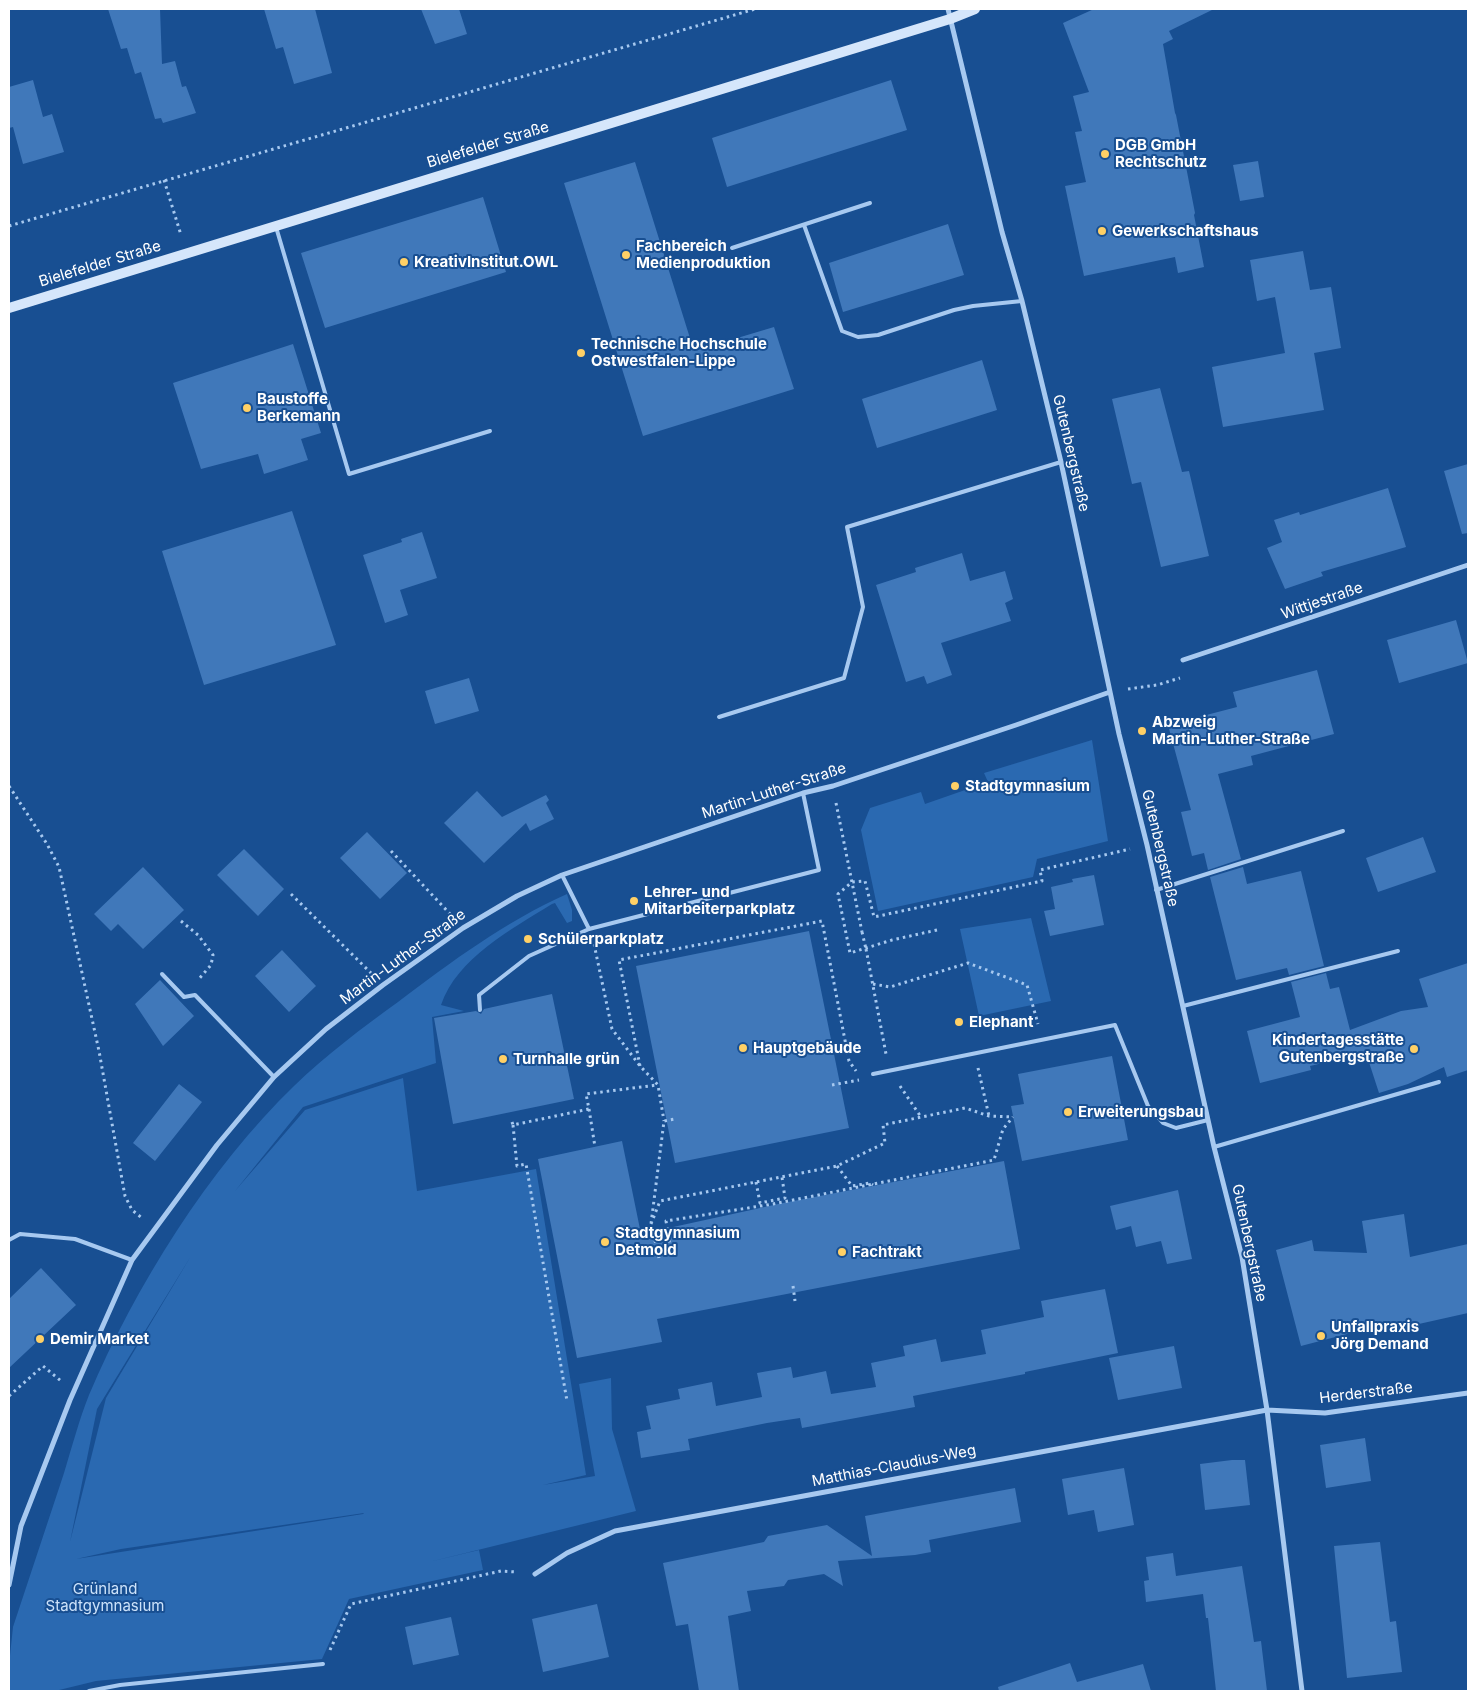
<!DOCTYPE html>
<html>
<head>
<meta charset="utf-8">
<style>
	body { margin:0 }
	#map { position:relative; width:1477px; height:1700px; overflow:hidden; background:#184f92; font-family:Inter,sans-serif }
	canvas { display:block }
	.frame { position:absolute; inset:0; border:10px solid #fff; pointer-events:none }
</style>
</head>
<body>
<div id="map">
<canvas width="1477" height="1700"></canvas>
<div class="frame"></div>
</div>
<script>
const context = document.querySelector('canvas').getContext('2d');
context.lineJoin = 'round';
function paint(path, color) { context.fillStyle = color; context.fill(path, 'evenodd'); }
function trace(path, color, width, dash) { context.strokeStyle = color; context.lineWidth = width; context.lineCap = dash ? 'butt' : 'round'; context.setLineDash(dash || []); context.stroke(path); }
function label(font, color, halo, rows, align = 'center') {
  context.font = font + ' Inter,sans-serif'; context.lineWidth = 4; context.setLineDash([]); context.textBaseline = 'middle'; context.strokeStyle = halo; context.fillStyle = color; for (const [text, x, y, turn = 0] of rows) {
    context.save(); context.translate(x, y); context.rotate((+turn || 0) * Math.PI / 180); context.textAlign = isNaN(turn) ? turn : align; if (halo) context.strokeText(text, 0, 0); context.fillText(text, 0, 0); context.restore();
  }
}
paint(new Path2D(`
	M 1092,740 L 1108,841 L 1037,859 L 1033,877 L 878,911 L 861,830 L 870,808 L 921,792 L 925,804 L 988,782 L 984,773 Z
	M 567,894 L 572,910 L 572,921 L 567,923 L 555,903 L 552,904 C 512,929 457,958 441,1005 L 464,1011 L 432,1017 L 436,1063 L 303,1107 L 235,1191 L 305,1110 L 403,1078 L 417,1191 L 536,1169 L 586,1475 L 543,1485 L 595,1476 L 579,1384 L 611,1378 L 612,1429 L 636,1511 L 429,1562 L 479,1550 L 483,1570 L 349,1599 L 322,1659 L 96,1681 L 55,1691 L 9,1691 L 9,1665 L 13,1627 C 30,1576 47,1524 64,1473 C 72,1447 79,1420 89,1395 C 135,1287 209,1168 294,1086 C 326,1055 362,1028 398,1002 C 451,962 506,921 567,894 ZM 191,1256 L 106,1398 L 70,1542 L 97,1409 ZM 364,1513 L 363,1514 L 76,1559 L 121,1549 Z
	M 1031,918 L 1051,1001 L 979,1016 L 960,929 Z`), '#2a69b1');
paint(new Path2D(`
	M 108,9 L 160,9 L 162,64 L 175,61 L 182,87 L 186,86 L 196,113 L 163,123 L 161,118 L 155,119 L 141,72 L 135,74 L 127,48 L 121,49 Z
	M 264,9 L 315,9 L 332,73 L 294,84 L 283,47 L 276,49 Z
	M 421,9 L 459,9 L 467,34 L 435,44 Z
	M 1094,9 L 1214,9 L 1169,31 L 1173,39 L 1163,44 L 1175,113 L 1176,115 L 1195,213 L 1194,215 L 1204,267 L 1178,273 L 1175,257 L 1084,276 L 1065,186 L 1086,182 L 1075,132 L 1082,131 L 1073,96 L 1089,92 L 1063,23 Z
	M 33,80 L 43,117 L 52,114 L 64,152 L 23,164 L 13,127 L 9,128 L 9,87 Z
	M 891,80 L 907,130 L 727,187 L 712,138 Z
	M 1258,161 L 1264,197 L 1240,201 L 1233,165 Z
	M 635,162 L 694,351 L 774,327 L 794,389 L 643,436 L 564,183 Z
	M 483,197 L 506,272 L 325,328 L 301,253 Z
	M 948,224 L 964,275 L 843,312 L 829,263 Z
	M 1303,251 L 1310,290 L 1331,287 L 1341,348 L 1314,353 L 1324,410 L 1223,427 L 1212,367 L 1285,353 L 1275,297 L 1257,301 L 1250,260 Z
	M 293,344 L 321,433 L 301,439 L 308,460 L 264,474 L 258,454 L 201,469 L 173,383 Z
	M 982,360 L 997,410 L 877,448 L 862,399 Z
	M 1160,388 L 1182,472 L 1189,471 L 1209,556 L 1161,567 L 1141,482 L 1132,484 L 1112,399 Z
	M 1468,464 L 1468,533 L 1462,534 L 1444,471 Z
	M 1388,488 L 1406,547 L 1321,572 L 1323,576 L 1285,589 L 1267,548 L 1282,542 L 1274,520 L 1299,512 L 1300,515 Z
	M 292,511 L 336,645 L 204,685 L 162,551 Z
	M 422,532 L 437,578 L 400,590 L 408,615 L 385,623 L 363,555 L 402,542 L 401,539 Z
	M 962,553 L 970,581 L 1005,571 L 1013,599 L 1005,603 L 1011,621 L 941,643 L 952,675 L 927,684 L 924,676 L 906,682 L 876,585 L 916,572 L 915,568 Z
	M 1456,620 L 1468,663 L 1399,683 L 1387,640 Z
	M 1317,670 L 1334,734 L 1251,756 L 1253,765 L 1218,774 L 1241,859 L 1208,870 L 1204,853 L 1192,856 L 1181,812 L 1191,810 L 1168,725 L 1237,707 L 1233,692 Z
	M 469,678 L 479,711 L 435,724 L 425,691 Z
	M 477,791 L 502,817 L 546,795 L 549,800 L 546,803 L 554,819 L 530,831 L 526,823 L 484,863 L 444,823 Z
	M 367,832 L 407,873 L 380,899 L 340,858 Z
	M 1423,837 L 1436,872 L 1378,892 L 1366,858 Z
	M 244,849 L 284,889 L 258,916 L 217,875 Z
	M 143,867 L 184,910 L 143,949 L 118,924 L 111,931 L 94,914 Z
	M 1243,867 L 1247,884 L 1301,871 L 1324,966 L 1289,975 L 1287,968 L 1236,980 L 1210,877 Z
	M 1094,875 L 1104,925 L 1050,936 L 1044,911 L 1055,909 L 1051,887 L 1073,882 L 1072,879 Z
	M 809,931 L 849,1128 L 675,1163 L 636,966 Z
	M 282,950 L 316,986 L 289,1012 L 255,976 Z
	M 1468,963 L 1468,1070 L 1447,1077 L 1444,1067 L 1408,1084 L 1379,1093 L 1366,1053 L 1310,1066 L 1311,1070 L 1260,1083 L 1247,1031 L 1300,1017 L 1291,982 L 1326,973 L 1330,989 L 1339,987 L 1350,1030 L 1401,1011 L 1428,1007 L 1419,979 Z
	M 160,980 L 194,1016 L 163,1046 L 135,1004 Z
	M 552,994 L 574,1099 L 453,1124 L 434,1018 L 476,1011 L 481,1014 L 484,1009 Z
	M 1112,1056 L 1128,1140 L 1022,1161 L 1011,1106 L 1024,1104 L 1018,1074 Z
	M 179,1084 L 202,1102 L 155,1161 L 133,1143 Z
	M 622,1141 L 641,1234 L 783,1203 L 1004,1161 L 1020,1249 L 657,1319 L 662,1342 L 577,1358 L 538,1159 Z
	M 1178,1190 L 1192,1259 L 1167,1264 L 1161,1241 L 1136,1247 L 1131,1226 L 1116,1230 L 1110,1206 Z
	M 1404,1214 L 1410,1257 L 1468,1244 L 1468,1313 L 1383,1332 L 1366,1329 L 1301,1346 L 1276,1250 L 1312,1240 L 1314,1251 L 1367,1253 L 1362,1221 Z
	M 41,1268 L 76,1305 L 9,1368 L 9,1299 Z
	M 1105,1289 L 1118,1353 L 1025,1372 L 1025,1374 L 913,1396 L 915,1407 L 802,1428 L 800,1418 L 767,1423 L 688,1439 L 690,1450 L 641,1458 L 637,1432 L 651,1429 L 646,1406 L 680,1399 L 678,1389 L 712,1382 L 716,1406 L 762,1397 L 757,1373 L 791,1367 L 793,1378 L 826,1371 L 831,1394 L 876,1387 L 871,1363 L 905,1356 L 903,1346 L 936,1339 L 941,1362 L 986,1354 L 981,1330 L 1044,1317 L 1041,1301 Z
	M 1174,1346 L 1182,1388 L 1118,1400 L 1109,1358 Z
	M 1365,1438 L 1371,1481 L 1326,1488 L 1320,1445 Z
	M 1232,1460 L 1245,1460 L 1250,1505 L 1205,1510 L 1200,1464 Z
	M 1124,1468 L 1134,1525 L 1098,1532 L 1094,1510 L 1068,1515 L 1062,1479 Z
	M 1015,1488 L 1021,1522 L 929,1540 L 931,1552 L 915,1555 L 838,1561 L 843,1586 L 824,1574 L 788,1580 L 784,1586 L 747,1591 L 751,1611 L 728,1616 L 739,1691 L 699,1691 L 688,1624 L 676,1626 L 663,1563 L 764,1542 L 768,1536 L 827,1525 L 872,1556 L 865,1516 Z
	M 1380,1542 L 1390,1622 L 1396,1621 L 1402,1672 L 1347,1678 L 1334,1546 Z
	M 1173,1553 L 1176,1576 L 1242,1566 L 1254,1642 L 1261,1641 L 1267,1691 L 1216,1691 L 1208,1618 L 1206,1618 L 1203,1594 L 1146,1602 L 1144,1581 L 1149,1580 L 1146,1557 Z
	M 597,1604 L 609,1657 L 543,1672 L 532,1619 Z
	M 451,1617 L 459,1655 L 413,1665 L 405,1627 Z
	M 1070,1663 L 1077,1682 L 1143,1664 L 1151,1691 L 999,1691 L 998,1687 Z`), '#4078ba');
trace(new Path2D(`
	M 164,180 L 181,235
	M 9,226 L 755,9
	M 1128,689 L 1157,685 L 1180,678
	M 9,786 L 47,844 L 59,867 L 99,1051 L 125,1196 L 132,1210 L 142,1218
	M 836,803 L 862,932
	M 391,851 L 452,916
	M 291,894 L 371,973
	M 181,921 L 198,935 L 213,955 L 211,965 L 198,980
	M 937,930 L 892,940 L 850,953 L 838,894 L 852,882 L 865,881 L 874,917 L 1042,881 L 1040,870 L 1130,849
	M 594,944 L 612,1029 L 640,1066 L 658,1085 L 664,1121
	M 866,949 L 886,1054
	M 873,984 L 890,987 L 968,963 L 1027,985 L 1038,1024
	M 640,1066 L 619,960 L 822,921 L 849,1061 L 856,1071
	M 978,1068 L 989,1116
	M 832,1085 L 859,1080
	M 900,1086 L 921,1117
	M 589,1109 L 595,1147
	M 512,1122 L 513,1125 L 589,1109 L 586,1094 L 657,1085
	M 513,1125 L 517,1166 L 526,1164 L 567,1401
	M 837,1166 L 852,1186 L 870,1183 L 873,1185
	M 756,1182 L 760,1203 L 785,1198 L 782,1177
	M 651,1224 L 660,1201 L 837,1166 L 885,1143 L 883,1125 L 965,1108 L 989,1116 L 1013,1117
	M 657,1249 L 651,1224 L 664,1121 L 675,1119
	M 659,1258 L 657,1249 L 670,1246 L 666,1221 L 773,1204 L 994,1160 L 1003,1129 L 1013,1117
	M 793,1286 L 795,1301
	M 9,1396 L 43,1366 L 61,1381
	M 330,1650 L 351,1604 L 501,1571 L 517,1572`), '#a7c9f0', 3, [2.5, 4]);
trace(new Path2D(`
	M 804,225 L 842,331 L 858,337 L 878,335 L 954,310 L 973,306 L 1022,301
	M 276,227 L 349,474 L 490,431
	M 732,248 L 870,203
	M 719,717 L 844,678 L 863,607 L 847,527 L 1061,462
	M 562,875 L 589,929 L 819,870 L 803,793
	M 1156,890 L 1343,831
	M 162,974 L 184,997 L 195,995 L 274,1077
	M 1183,1006 L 1398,951
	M 480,1010 L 479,995 L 529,956 L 589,929
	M 873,1074 L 1115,1025 L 1148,1106 L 1163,1123 L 1176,1128 L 1208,1120
	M 1214,1147 L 1439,1082
	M 9,1240 L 20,1234 L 75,1239 L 132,1260
	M 89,1691 L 120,1685 L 323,1664`), '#a7c9f0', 4);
trace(new Path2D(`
	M 948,9 L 1002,232 L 1022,301 L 1061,462 L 1119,734 L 1147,845 L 1214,1147 L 1242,1257 L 1267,1410 L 1302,1691
	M 1183,660 L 1468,565
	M 535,1574 L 567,1553 L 615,1531 L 1267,1410 L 1325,1413 L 1468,1393
	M 9,1585 L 21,1526 L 30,1503 L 70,1400 L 132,1260 L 217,1145 L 274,1077 L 326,1029 L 383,985 L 463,928 L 517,896 L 562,875 L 803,793 L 833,786 L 1016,725 L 1110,692`), '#a7c9f0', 5);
trace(new Path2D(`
	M 9,308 L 950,19 L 975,9`), '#d5e6fb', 10);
trace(new Path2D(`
	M 862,932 L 866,949`), '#a7c9f0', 3, [2.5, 4]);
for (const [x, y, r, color] of [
	[1105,154,5,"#ffd066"],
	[1102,231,5,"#ffd066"],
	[626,255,5,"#ffd066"],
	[404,262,5,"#ffd066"],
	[581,353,5,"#ffd066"],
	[247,408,5,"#ffd066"],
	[1142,731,5,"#ffd066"],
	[955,786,5,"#ffd066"],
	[634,901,5,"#ffd066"],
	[528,939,5,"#ffd066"],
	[959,1022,5,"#ffd066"],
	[743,1048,5,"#ffd066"],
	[1414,1049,5,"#ffd066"],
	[503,1059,5,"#ffd066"],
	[1068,1112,5,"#ffd066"],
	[605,1242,5,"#ffd066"],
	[842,1252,5,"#ffd066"],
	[1321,1336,5,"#ffd066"],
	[40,1339,5,"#ffd066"]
]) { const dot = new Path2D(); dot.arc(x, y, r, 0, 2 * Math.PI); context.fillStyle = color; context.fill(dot); trace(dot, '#184f92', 2); }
label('15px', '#fff', '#184f92', [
	["Bielefelder Straße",488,145,-17],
	["Bielefelder Straße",100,264,-17],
	["Gutenbergstraße",1071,453,77],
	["Wittjestraße",1322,601,-19],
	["Martin-Luther-Straße",774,791,-18],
	["Gutenbergstraße",1160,848,77],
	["Martin-Luther-Straße",403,957,-36],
	["Gutenbergstraße",1249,1243,78],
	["Herderstraße",1366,1393,-7],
	["Matthias-Claudius-Weg",894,1466,-11]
]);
label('bold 15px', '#fff', '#184f92', [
	["DGB GmbH",1115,145],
	["Rechtschutz",1115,162],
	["Gewerkschaftshaus",1112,231],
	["Fachbereich",636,246],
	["Medienproduktion",636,263],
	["KreativInstitut.OWL",414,262],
	["Technische Hochschule",591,344],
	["Ostwestfalen-Lippe",591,361],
	["Baustoffe",257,399],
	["Berkemann",257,416],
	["Abzweig",1152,722],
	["Martin-Luther-Straße",1152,739],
	["Stadtgymnasium",965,786],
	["Lehrer- und",644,892],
	["Mitarbeiterparkplatz",644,909],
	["Schülerparkplatz",538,939],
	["Elephant",969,1022],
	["Kindertagesstätte",1404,1040,"right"],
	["Gutenbergstraße",1404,1057,"right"],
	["Hauptgebäude",753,1048],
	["Turnhalle grün",513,1059],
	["Erweiterungsbau",1078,1112],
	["Stadtgymnasium",615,1233],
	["Detmold",615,1250],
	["Fachtrakt",852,1252],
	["Unfallpraxis",1331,1327],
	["Jörg Demand",1331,1344],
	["Demir Market",50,1339]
], 'left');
label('15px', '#cde3fb', '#184f92', [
	["Grünland",105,1589],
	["Stadtgymnasium",105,1606]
]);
</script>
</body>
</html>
